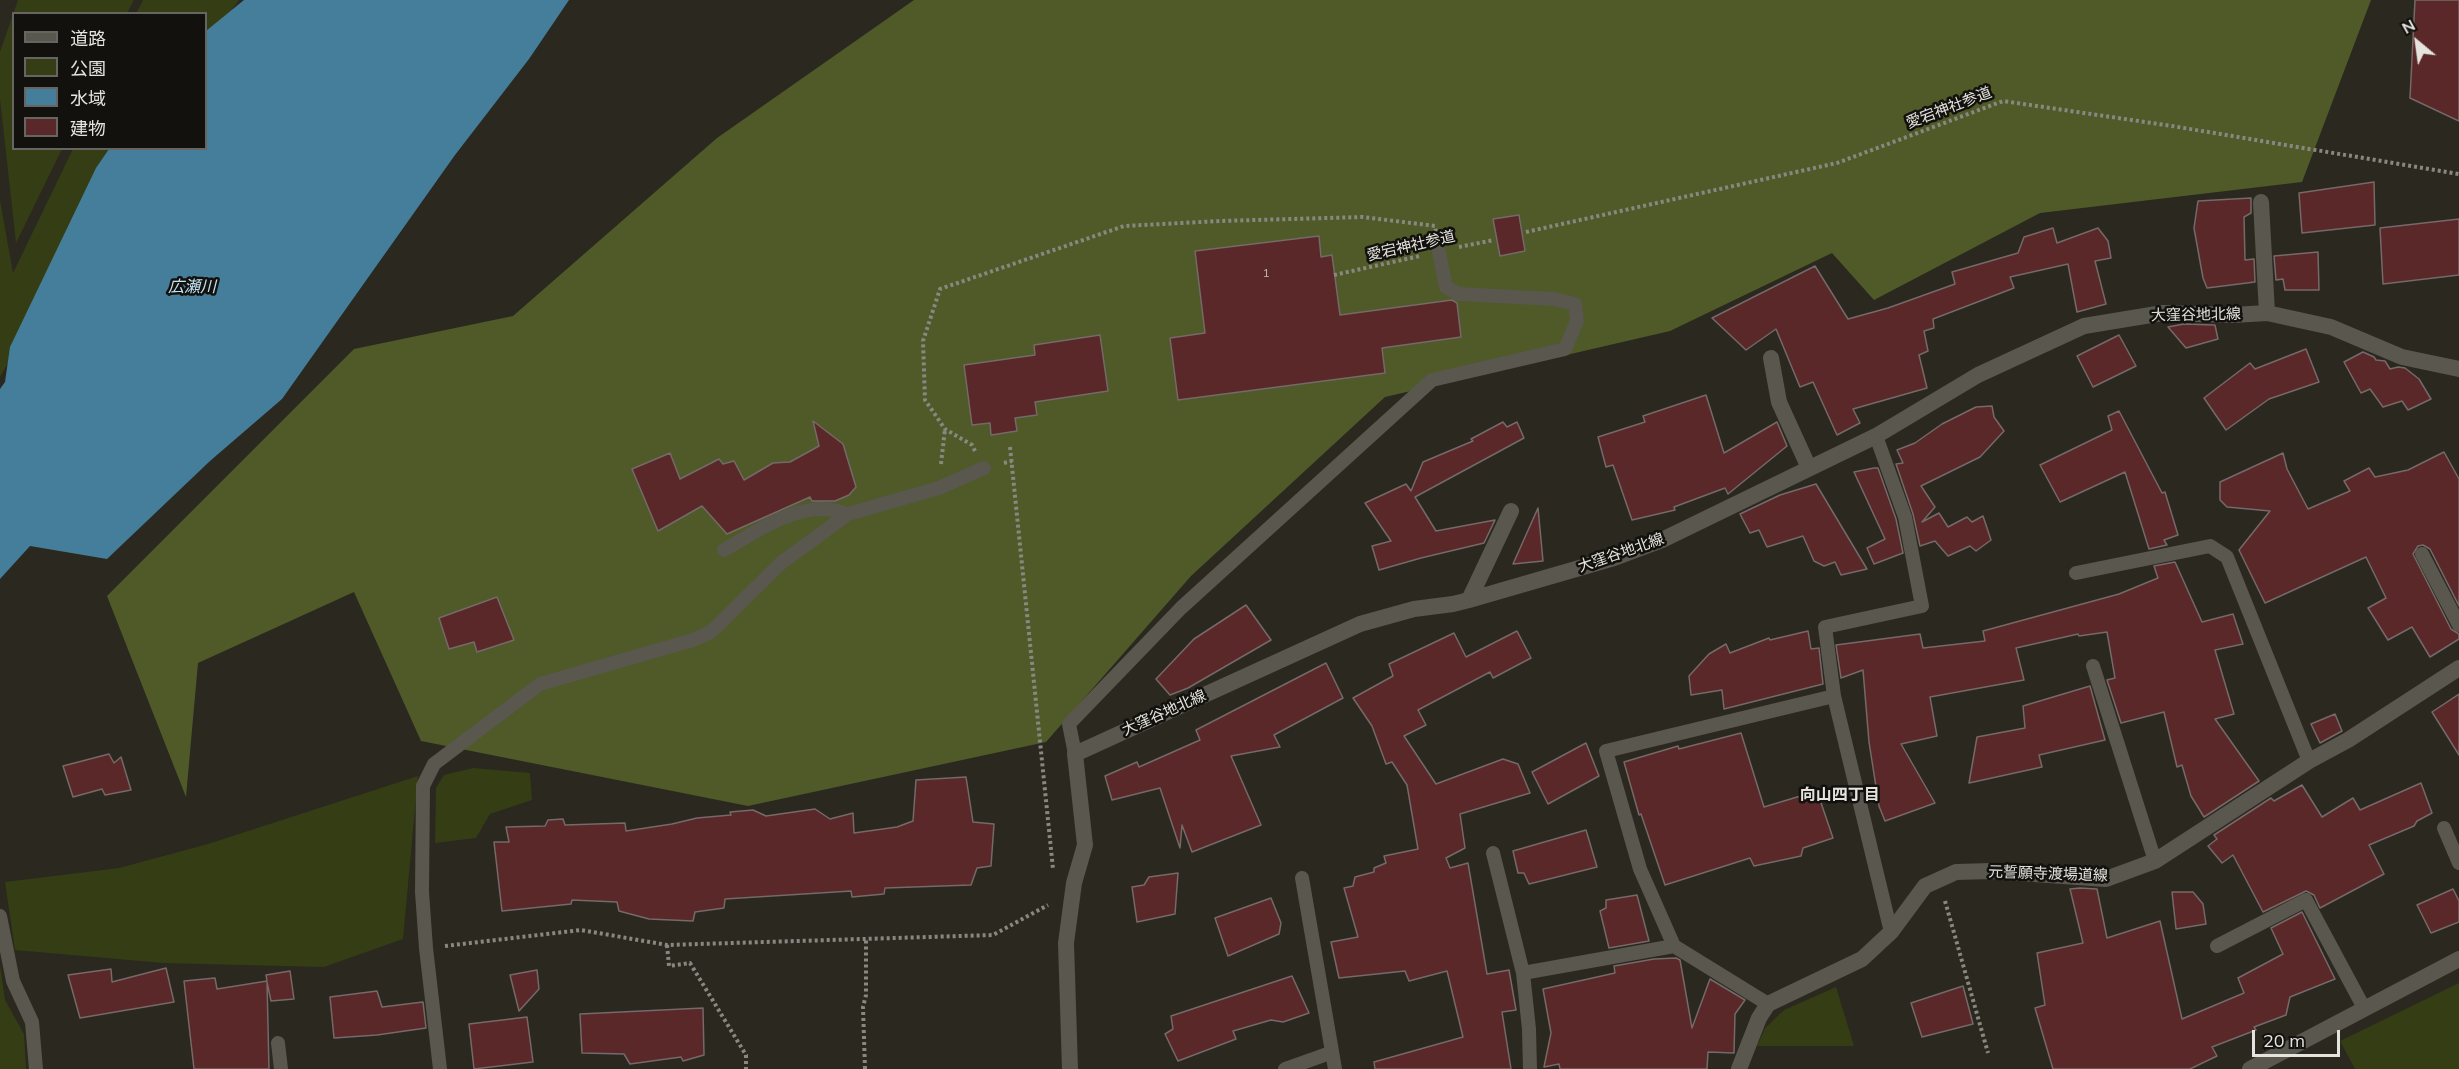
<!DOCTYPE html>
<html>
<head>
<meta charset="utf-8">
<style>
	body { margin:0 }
	#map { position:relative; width:2459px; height:1069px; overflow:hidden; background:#2b2820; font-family:Mulish,"Noto Sans JP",sans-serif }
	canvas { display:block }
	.legend { position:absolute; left:12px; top:12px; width:195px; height:138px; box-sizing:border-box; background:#12110d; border:2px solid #666561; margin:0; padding:8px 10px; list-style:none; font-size:18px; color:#e4e3de }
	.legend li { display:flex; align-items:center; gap:12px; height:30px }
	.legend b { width:30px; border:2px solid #666561 }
	.north { position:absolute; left:2387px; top:12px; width:60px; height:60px; -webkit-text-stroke:4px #12110d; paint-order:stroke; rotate:331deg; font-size:16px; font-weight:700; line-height:24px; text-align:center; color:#e4e3de }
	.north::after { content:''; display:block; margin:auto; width:21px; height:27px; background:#e4e3de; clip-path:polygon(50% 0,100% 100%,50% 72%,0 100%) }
	.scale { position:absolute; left:2252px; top:1030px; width:88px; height:27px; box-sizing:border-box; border:3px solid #e4e3de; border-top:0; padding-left:8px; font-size:18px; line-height:21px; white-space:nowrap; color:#e4e3de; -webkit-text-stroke:4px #12110d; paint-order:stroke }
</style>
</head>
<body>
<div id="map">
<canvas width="2459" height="1069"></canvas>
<ul class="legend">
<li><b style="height:8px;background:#59574e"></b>道路</li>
<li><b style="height:16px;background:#353d15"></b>公園</li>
<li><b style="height:16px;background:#457e9a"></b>水域</li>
<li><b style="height:16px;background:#5a2828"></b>建物</li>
</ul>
<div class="north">N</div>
<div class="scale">20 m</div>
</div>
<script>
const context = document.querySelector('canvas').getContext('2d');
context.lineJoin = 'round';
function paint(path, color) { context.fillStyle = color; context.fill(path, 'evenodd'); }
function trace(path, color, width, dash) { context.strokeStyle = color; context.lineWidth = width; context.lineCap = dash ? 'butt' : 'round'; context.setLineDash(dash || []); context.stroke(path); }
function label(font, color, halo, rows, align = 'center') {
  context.font = font + ' Mulish,"Noto Sans JP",sans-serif'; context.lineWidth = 5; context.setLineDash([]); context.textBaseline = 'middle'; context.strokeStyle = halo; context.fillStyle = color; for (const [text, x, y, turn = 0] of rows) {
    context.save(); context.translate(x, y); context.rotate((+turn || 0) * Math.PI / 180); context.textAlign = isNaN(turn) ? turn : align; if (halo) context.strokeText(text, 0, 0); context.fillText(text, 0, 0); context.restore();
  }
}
paint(new Path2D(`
	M 18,0 L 134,0 L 127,13 L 14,14 L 14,148 L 62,149 L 16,243 L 0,99 L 0,52 Z
	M 143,0 L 239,0 L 206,45 L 206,14 L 136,14 Z
	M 73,149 L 129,149 L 0,377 L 0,200 L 13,273 Z
	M 473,768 L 530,773 L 532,800 L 490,814 L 476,838 L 435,843 L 436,788 L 444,775 Z
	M 418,776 L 403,939 L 324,967 L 163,963 L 15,950 L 5,882 L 119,868 L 208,844 Z
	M 0,966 L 5,1000 L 24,1034 L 26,1069 L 0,1069 Z
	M 2459,983 L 2459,1069 L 2355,1069 L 2340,1041 Z
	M 1836,987 L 1854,1046 L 1757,1046 L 1765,1028 L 1784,1010 Z`), '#353d15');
paint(new Path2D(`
	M 914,0 L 2371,0 L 2302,182 L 2040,213 L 1874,300 L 1832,253 L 1670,331 L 1385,397 L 1191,576 L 1046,742 L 748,806 L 421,741 L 354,592 L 198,663 L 186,797 L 107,596 L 354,349 L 513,316 L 717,138 Z`), '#4f5a28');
paint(new Path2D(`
	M 244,0 L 569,0 L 529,59 L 455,155 L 282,399 L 210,461 L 107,559 L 30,546 L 0,579 L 0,389 L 5,382 L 10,347 L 96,168 L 109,149 L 206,148 L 206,31 Z`), '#457e9a');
const building = new Path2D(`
	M 2415,0 L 2459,0 L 2459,121 L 2410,98 Z
	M 2374,182 L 2375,225 L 2302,233 L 2299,193 Z
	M 2251,198 L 2251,213 L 2244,217 L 2245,260 L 2254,259 L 2255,282 L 2207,288 L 2203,278 L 2194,228 L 2198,201 Z
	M 1519,215 L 1525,251 L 1500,256 L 1493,219 Z
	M 2459,219 L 2459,275 L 2383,284 L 2380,228 Z
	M 2053,228 L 2057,243 L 2098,228 L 2108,241 L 2111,258 L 2095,261 L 2106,304 L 2077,312 L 2068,264 L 2010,277 L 2014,288 L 1933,319 L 1934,328 L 1924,331 L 1928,351 L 1919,355 L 1927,388 L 1853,409 L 1860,423 L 1837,435 L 1813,382 L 1800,387 L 1776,329 L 1746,350 L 1712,318 L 1815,266 L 1848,319 L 1888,308 L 1955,284 L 1952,272 L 2018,253 L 2024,237 Z
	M 1319,236 L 1321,257 L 1332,255 L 1340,315 L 1452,300 L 1457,303 L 1461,337 L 1382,348 L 1385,373 L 1178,400 L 1170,338 L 1205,333 L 1195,251 Z
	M 2318,252 L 2319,290 L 2285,290 L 2283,279 L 2276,280 L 2274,256 Z
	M 2184,324 L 2215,325 L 2218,339 L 2186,348 L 2168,327 Z
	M 1100,335 L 1108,391 L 1035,402 L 1037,415 L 1015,418 L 1017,431 L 991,435 L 990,423 L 972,425 L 964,365 L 1035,355 L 1034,345 Z
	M 2119,335 L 2136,366 L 2093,387 L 2077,356 Z
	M 2306,349 L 2319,382 L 2269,399 L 2226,430 L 2204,398 L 2250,363 L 2255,369 Z
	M 2363,352 L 2374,357 L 2376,360 L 2385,361 L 2390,369 L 2398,367 L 2405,368 L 2419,379 L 2431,399 L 2408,410 L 2402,401 L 2383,407 L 2370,389 L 2361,393 L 2344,362 Z
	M 1706,395 L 1724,453 L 1777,422 L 1787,446 L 1728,494 L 1725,488 L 1674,507 L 1675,510 L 1632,520 L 1613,465 L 1606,467 L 1598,437 L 1645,422 L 1643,416 Z
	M 1992,406 L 1994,417 L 2004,431 L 1980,457 L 1921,486 L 1935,507 L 1922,522 L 1939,513 L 1948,527 L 1967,517 L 1972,522 L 1983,516 L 1991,540 L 1976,551 L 1970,546 L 1948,556 L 1935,541 L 1920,546 L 1913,514 L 1896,464 L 1903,463 L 1897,450 L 1915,443 L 1942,424 L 1976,407 Z
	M 2119,411 L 2162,493 L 2165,492 L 2178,535 L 2164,540 L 2167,545 L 2149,549 L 2125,472 L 2060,502 L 2040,465 L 2112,430 L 2108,416 Z
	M 813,421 L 843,444 L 856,487 L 849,495 L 835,501 L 812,501 L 810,497 L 727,534 L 702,506 L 658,531 L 632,469 L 670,453 L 680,479 L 719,459 L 723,464 L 734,461 L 744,480 L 773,463 L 790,462 L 819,446 Z
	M 1503,422 L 1507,427 L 1517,422 L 1524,438 L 1415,497 L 1436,531 L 1495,520 L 1484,543 L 1421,558 L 1379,570 L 1372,546 L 1391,541 L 1365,503 L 1406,484 L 1411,491 L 1423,462 L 1473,441 L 1471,439 Z
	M 2444,452 L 2459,479 L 2459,606 L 2430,549 L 2423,545 L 2418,546 L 2413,554 L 2451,629 L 2459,634 L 2459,639 L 2430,657 L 2412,627 L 2388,640 L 2368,608 L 2386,598 L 2366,557 L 2265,603 L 2239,550 L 2270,511 L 2227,507 L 2220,500 L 2220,482 L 2283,453 L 2287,469 L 2308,509 L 2350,491 L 2344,481 L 2369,468 L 2375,477 L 2408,470 Z
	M 1874,468 L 1878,468 L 1896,519 L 1903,553 L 1874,564 L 1867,548 L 1885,539 L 1854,472 Z
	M 1816,484 L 1867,569 L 1841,575 L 1835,562 L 1824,566 L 1814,561 L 1803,536 L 1767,547 L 1759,530 L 1750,533 L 1740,514 L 1780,495 Z
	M 1538,508 L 1543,561 L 1513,564 Z
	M 2175,562 L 2202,622 L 2233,614 L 2243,644 L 2215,650 L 2234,714 L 2215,719 L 2259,781 L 2204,817 L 2191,796 L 2182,765 L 2177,767 L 2164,712 L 2121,723 L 2107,680 L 2115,678 L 2107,632 L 2079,636 L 2078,634 L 2016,648 L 2024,680 L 1930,697 L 1937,736 L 1901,744 L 1935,803 L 1885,821 L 1879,806 L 1869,742 L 1863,670 L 1841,678 L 1836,645 L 1920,634 L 1923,648 L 1985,641 L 1983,631 L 2119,594 L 2158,578 L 2154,566 Z
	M 497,597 L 514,640 L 477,652 L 474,642 L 449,649 L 439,618 Z
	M 1246,605 L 1271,640 L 1188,688 L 1170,695 L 1156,679 L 1194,639 Z
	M 1517,631 L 1531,658 L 1493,678 L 1490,672 L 1418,710 L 1426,725 L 1404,736 L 1436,784 L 1503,759 L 1518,764 L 1530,793 L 1460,814 L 1465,848 L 1446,858 L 1450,868 L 1468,863 L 1487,974 L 1509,970 L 1516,1010 L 1502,1012 L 1511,1069 L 1375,1069 L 1374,1062 L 1463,1037 L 1447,971 L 1409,981 L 1405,971 L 1339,978 L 1331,942 L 1358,937 L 1344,888 L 1353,886 L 1355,877 L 1374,872 L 1374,868 L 1386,863 L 1384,856 L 1418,849 L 1407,785 L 1392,762 L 1386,764 L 1372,726 L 1353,698 L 1393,676 L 1389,664 L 1454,633 L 1466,657 Z
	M 1808,631 L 1811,649 L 1819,648 L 1823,684 L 1724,709 L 1722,690 L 1691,695 L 1689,676 L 1709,654 L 1726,644 L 1730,653 L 1769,638 L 1770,640 Z
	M 1326,663 L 1343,698 L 1274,735 L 1280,747 L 1231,756 L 1261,825 L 1192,852 L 1182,825 L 1180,848 L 1160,788 L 1112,800 L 1105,776 L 1137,762 L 1139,767 L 1200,740 L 1196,730 Z
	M 2090,686 L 2105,740 L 2039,755 L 2042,767 L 1969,783 L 1977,737 L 2025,728 L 2023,706 Z
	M 2459,694 L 2459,755 L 2432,712 Z
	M 2335,714 L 2342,731 L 2320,743 L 2311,724 Z
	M 1741,733 L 1764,807 L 1817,791 L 1833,838 L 1803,848 L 1801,856 L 1754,866 L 1750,858 L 1665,885 L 1641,814 L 1639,815 L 1624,762 L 1678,746 L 1679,749 Z
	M 1586,743 L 1599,776 L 1548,804 L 1532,772 Z
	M 109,754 L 114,763 L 121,757 L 131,790 L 105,795 L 102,789 L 73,797 L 63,766 Z
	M 966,777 L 973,822 L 994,824 L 991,866 L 977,868 L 971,885 L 885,888 L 884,894 L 852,897 L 851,891 L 725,899 L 724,908 L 695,912 L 693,921 L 649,919 L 619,911 L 617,902 L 572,900 L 571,904 L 502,911 L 494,842 L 509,842 L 506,827 L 545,826 L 548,820 L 563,819 L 565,825 L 625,823 L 626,831 L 672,824 L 697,818 L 731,815 L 730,812 L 753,810 L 766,816 L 815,809 L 830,819 L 853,813 L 854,833 L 897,827 L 913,821 L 916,780 Z
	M 2421,783 L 2432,813 L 2417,821 L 2414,826 L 2369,845 L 2384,874 L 2320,908 L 2314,895 L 2306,891 L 2263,912 L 2233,855 L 2222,863 L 2208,846 L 2217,839 L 2214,835 L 2271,798 L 2274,801 L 2302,785 L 2322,817 L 2353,798 L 2360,810 Z
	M 1586,830 L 1597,867 L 1529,884 L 1524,873 L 1518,873 L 1513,851 Z
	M 1178,873 L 1175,914 L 1137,922 L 1132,887 L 1144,885 L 1149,877 Z
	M 2080,888 L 2097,889 L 2107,938 L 2160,921 L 2182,1019 L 2244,993 L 2238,978 L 2283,954 L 2271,928 L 2302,912 L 2335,979 L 2290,997 L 2286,1015 L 2254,1027 L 2256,1030 L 2212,1047 L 2217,1056 L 2190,1069 L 2053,1069 L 2035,1008 L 2045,1005 L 2037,953 L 2083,943 L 2070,889 Z
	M 2453,889 L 2459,901 L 2459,922 L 2431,933 L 2417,905 Z
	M 2172,892 L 2193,892 L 2203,904 L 2206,924 L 2176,929 Z
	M 1637,895 L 1649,941 L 1609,948 L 1600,911 L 1606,908 L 1606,900 Z
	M 1271,898 L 1281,923 L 1279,934 L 1228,956 L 1215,918 Z
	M 1676,958 L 1680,960 L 1692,1028 L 1710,979 L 1745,1000 L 1735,1014 L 1734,1053 L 1708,1052 L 1707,1069 L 1560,1069 L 1559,1064 L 1544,1067 L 1551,1033 L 1543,989 L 1615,973 L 1614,966 L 1654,959 Z
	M 166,968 L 174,1002 L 80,1018 L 68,975 L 111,969 L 112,982 Z
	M 537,970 L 539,989 L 519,1011 L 510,975 Z
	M 290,971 L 294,999 L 271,1001 L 267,982 L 269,1069 L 194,1069 L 184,981 L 215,978 L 217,989 L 267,981 L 266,975 Z
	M 1292,976 L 1309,1013 L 1283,1022 L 1271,1020 L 1233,1031 L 1236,1039 L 1178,1061 L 1165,1034 L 1173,1029 L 1171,1016 Z
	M 1963,986 L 1973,1024 L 1922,1037 L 1911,1003 Z
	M 377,991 L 382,1007 L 423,1002 L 426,1028 L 377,1035 L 334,1038 L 330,997 Z
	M 703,1008 L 704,1055 L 683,1061 L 681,1057 L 630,1064 L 624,1054 L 582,1053 L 580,1014 Z
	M 527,1017 L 533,1062 L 474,1069 L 469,1024 Z`);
paint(building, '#5a2828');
trace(building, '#756969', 1.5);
trace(new Path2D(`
	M 1526,232 L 1837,163 L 2003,101 L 2172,126 L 2459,174
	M 1459,247 L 1494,240
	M 1334,275 L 1420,256
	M 1010,447 L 1053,869
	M 975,451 L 972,445 L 945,429 L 925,400 L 923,341 L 940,289 L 1124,226 L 1220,221 L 1363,217 L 1435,226 L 1436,233
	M 1004,463 L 1012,461
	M 941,464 L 945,429
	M 1945,901 L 1988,1053
	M 667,945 L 669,966 L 690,963 L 746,1055 L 746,1069
	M 445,946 L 581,930 L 667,945 L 993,935 L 1048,905
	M 865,1069 L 863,1007 L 866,995 L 866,938`), '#898781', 4, [3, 3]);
trace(new Path2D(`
	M 1876,436 L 1905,517 L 1922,606 L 1825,627 L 1834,696 L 1891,932
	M 724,550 C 754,533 789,508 824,509 C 832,509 840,512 848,514
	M 2422,554 L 2459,625
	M 2076,573 L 2210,546 L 2227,557 L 2309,761
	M 2093,666 L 2155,861
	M 1075,754 L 1069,724 L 1181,608 L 1432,380 L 1565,349 L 1577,321 L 1575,304 L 1554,299 L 1459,294 L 1446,287 L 1439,252
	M 2444,828 L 2459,863
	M 1493,853 L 1523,973 L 1529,1029 L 1530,1069
	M 1302,878 L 1335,1069
	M 0,916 L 13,981 L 32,1022 L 36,1069
	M 1674,946 L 1768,1004
	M 2217,946 L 2306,900 L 2364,1008
	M 1523,973 L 1674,946 L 1640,869 L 1606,751 L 1834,696
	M 278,1043 L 281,1069
	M 440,1069 L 426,948 L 422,892 L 423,786 L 434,764 L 540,684 L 693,640 L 711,632 L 781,563 L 848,514 L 939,488 L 984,468
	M 1285,1069 L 1330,1053`), '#59574e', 14);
trace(new Path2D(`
	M 2261,202 L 2267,313
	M 1771,358 L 1779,402 L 1809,468
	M 1469,600 L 1511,511
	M 1070,1069 L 1066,943 L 1074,883 L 1085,845 L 1075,754 L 1360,624 L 1414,609 L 1453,604 L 1469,600 L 1614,558 L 1662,540 L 1876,436 L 1978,375 L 2084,326 L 2163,313 L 2233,315 L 2267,313 L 2331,327 L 2402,357 L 2459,369
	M 1739,1069 L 1759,1018 L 1768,1004 L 1862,959 L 1891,932 L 1925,886 L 1956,872 L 1991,871 L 2106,879 L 2155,861 L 2309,761 L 2348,740 L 2459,668`), '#59574e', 16);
trace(new Path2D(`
	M 2250,1069 L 2459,959`), '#59574e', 16);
label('12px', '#c2b4b0', null, [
	["1",1266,273]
]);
label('15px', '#e4e3de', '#12110d', [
	["愛宕神社参道",1949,108,-21],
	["愛宕神社参道",1411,246,-13],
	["大窪谷地北線",2196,315,-1],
	["大窪谷地北線",1621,553,-19],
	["大窪谷地北線",1164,713,-24],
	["元誓願寺渡場道線",2048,874,2]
]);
label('italic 16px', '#c3e3f5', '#12110d', [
	["広瀬川",192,287]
]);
label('bold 16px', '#e4e3de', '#12110d', [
	["向山四丁目",1840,795]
]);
</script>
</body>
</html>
